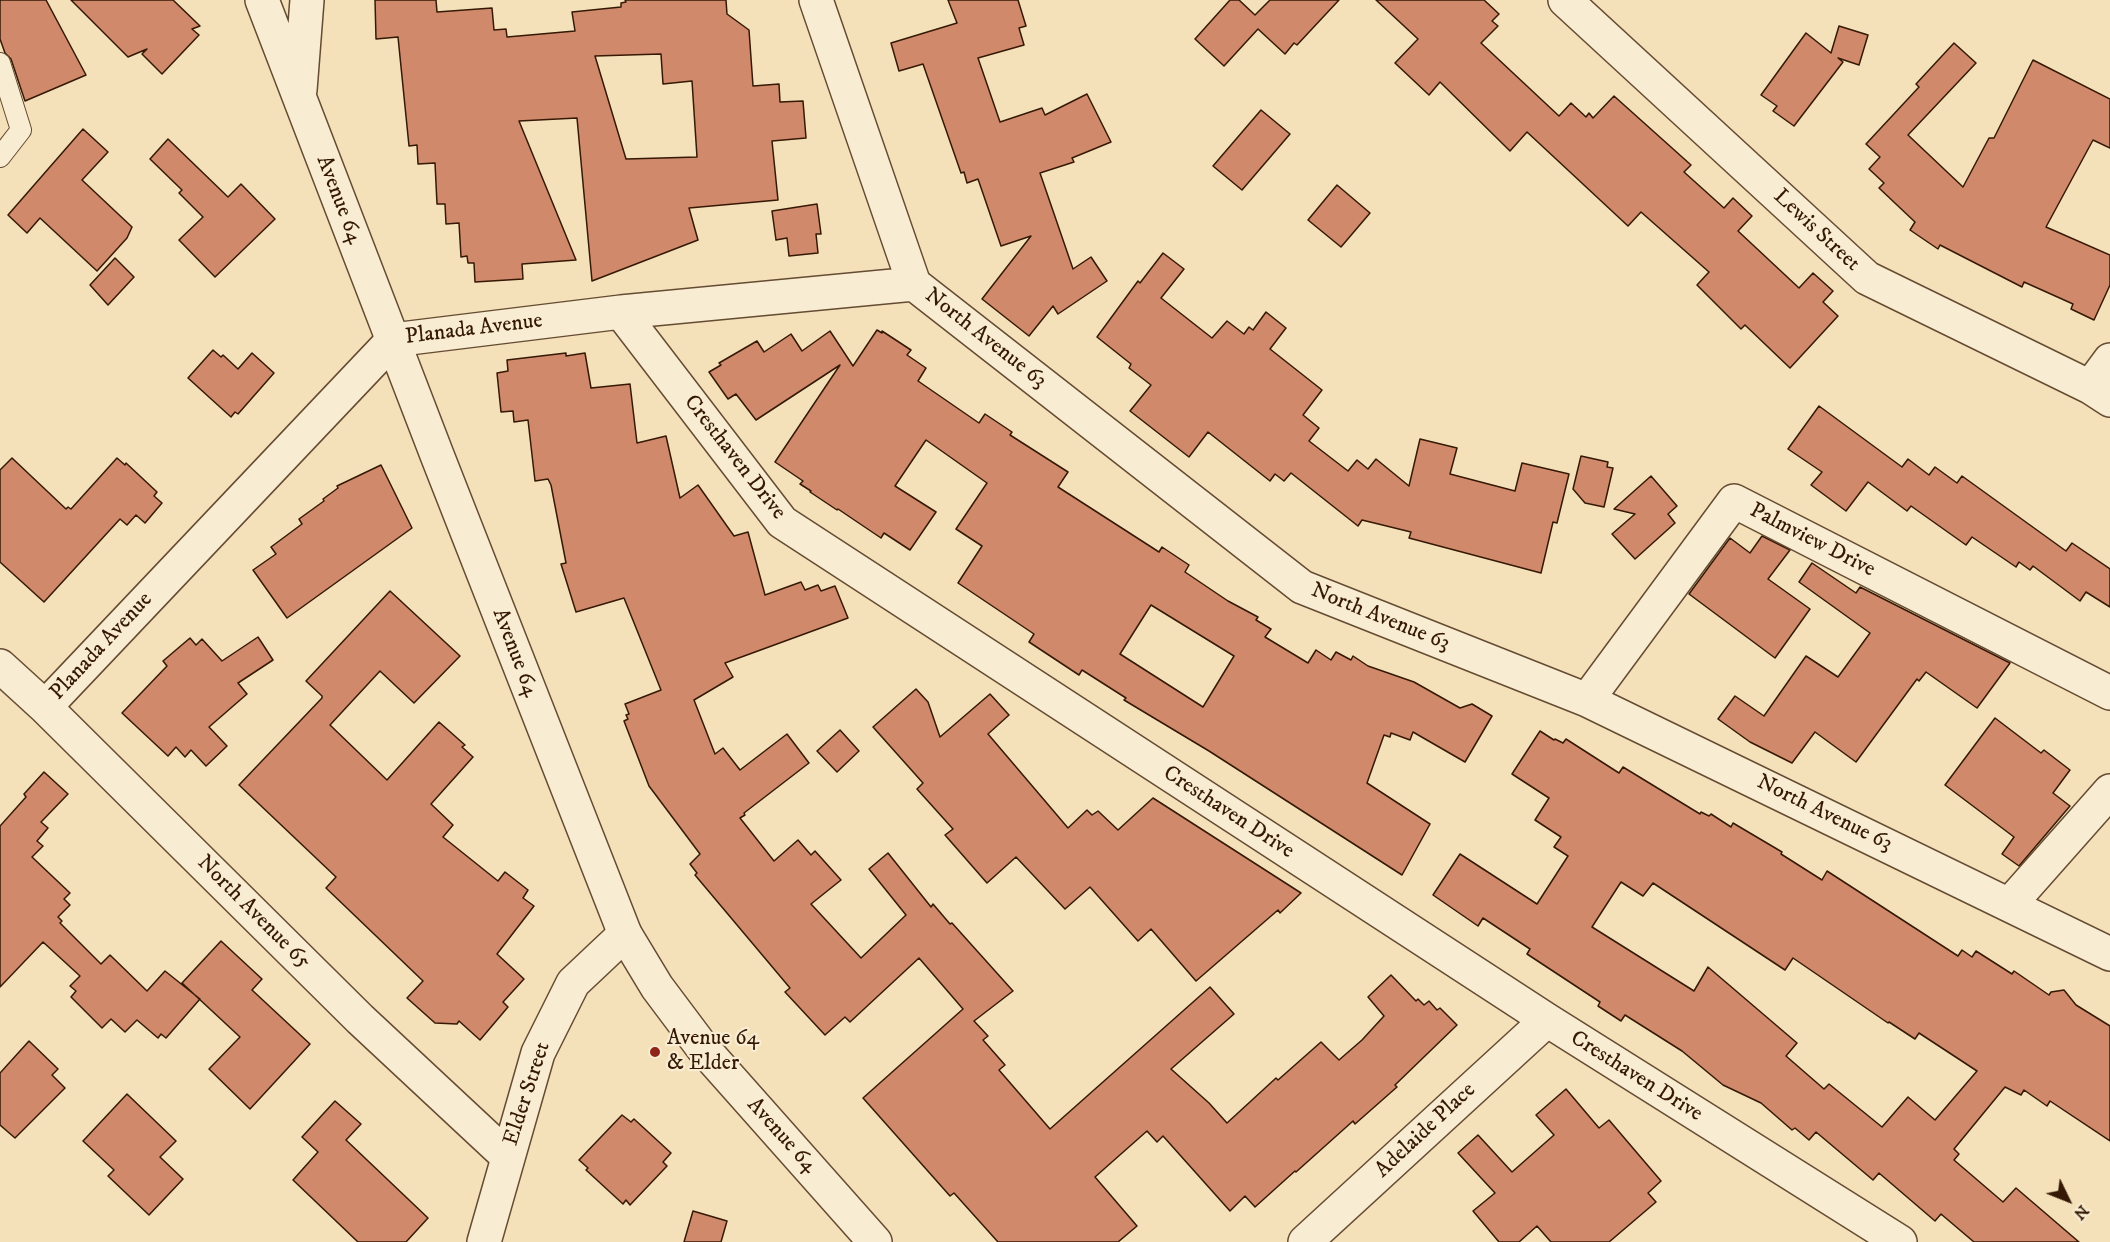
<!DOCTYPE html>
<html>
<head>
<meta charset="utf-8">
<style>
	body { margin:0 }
	#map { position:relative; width:2110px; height:1242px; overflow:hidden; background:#f4e1b9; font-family:"IM FELL DW Pica",serif }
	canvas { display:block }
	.north { position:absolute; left:2038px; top:1170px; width:60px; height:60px; -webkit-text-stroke:4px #f8ecd2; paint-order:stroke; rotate:133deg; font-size:16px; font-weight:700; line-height:24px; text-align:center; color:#351905 }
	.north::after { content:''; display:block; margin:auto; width:21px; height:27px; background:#351905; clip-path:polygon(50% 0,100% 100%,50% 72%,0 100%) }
</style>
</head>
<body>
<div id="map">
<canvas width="2110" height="1242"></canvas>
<div class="north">N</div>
</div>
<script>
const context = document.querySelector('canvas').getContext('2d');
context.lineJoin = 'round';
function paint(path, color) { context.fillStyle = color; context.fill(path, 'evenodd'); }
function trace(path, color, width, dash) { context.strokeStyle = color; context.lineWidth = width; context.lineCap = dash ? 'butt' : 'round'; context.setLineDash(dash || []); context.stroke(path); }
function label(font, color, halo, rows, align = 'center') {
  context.font = font + ' "IM FELL DW Pica",serif'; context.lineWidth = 4.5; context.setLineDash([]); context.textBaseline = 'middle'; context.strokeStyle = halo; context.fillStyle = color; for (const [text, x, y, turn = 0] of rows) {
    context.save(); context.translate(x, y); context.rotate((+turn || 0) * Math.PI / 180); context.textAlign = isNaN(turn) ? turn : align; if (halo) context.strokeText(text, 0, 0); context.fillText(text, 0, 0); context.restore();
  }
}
const building = new Path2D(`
	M 0,0 L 46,0 L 86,75 L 25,101 L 11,59 L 5,53 L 0,39 Z
	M 71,0 L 173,0 L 200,26 L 192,29 L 199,35 L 162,74 L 142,54 L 147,49 L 128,57 Z
	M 375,0 L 436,0 L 437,12 L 492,8 L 494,30 L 506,29 L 507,37 L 575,31 L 572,12 L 621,7 L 621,3 L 626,2 L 625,0 L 726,0 L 727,14 L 749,30 L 753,86 L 779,84 L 780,102 L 803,101 L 806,138 L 772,141 L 778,200 L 689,208 L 698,240 L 592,281 L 577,118 L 519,121 L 576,260 L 522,264 L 523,279 L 475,282 L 474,263 L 468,263 L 467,256 L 461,257 L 459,223 L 446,224 L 445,204 L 437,204 L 435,163 L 418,164 L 417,145 L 409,146 L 398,37 L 376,39 ZM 661,54 L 663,84 L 692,81 L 697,157 L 626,159 L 595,56 Z
	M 948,0 L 1018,0 L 1026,26 L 1019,28 L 1024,45 L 978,58 L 1000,122 L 1042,108 L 1045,115 L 1087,94 L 1111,142 L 1072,158 L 1074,162 L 1040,173 L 1073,269 L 1091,257 L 1107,281 L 1058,314 L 1053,306 L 1029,336 L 982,299 L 1031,236 L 1001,246 L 978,179 L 967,183 L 964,172 L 961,173 L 923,64 L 899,71 L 891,43 L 957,23 Z
	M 1230,0 L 1239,0 L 1255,15 L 1270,0 L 1339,0 L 1297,45 L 1294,43 L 1285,54 L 1258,29 L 1224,66 L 1195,39 Z
	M 1376,0 L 1484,0 L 1499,14 L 1492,21 L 1498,26 L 1481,43 L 1559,116 L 1571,103 L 1586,117 L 1589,113 L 1593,118 L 1614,96 L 1691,165 L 1684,172 L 1724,208 L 1733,198 L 1752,216 L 1738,231 L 1799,288 L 1813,273 L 1833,291 L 1823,302 L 1838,316 L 1790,368 L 1745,325 L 1741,329 L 1697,285 L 1709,272 L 1641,212 L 1628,226 L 1527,132 L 1510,151 L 1440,82 L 1429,95 L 1395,63 L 1418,39 Z
	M 1839,26 L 1868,35 L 1859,65 L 1838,58 L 1843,62 L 1794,126 L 1773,111 L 1777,106 L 1761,95 L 1806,33 L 1831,53 Z
	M 1954,43 L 1976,63 L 1908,135 L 1963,187 L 1989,138 L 1994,138 L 2033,60 L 2110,99 L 2110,148 L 2093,140 L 2046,227 L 2110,255 L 2110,285 L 2094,320 L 2071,309 L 2073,304 L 2024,282 L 2022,287 L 1940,245 L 1938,249 L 1910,230 L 1915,222 L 1879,188 L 1884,183 L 1869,169 L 1880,157 L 1866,144 L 1919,87 L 1916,84 Z
	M 1261,110 L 1290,134 L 1242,190 L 1213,166 Z
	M 83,129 L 108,152 L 82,180 L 132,227 L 127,238 L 97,271 L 40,218 L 27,233 L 8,215 Z
	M 168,139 L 228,197 L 241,184 L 275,219 L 215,277 L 179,240 L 203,217 L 179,193 L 182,190 L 150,159 Z
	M 1337,185 L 1370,213 L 1341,247 L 1308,220 Z
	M 817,204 L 821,234 L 816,234 L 818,253 L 789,256 L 787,238 L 776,240 L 772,211 Z
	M 1163,253 L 1184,269 L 1161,298 L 1212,338 L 1227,321 L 1244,334 L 1249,327 L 1253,330 L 1266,312 L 1286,328 L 1270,349 L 1322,390 L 1303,415 L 1319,428 L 1309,441 L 1348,471 L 1357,460 L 1368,469 L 1376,459 L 1409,486 L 1420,439 L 1457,448 L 1450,474 L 1515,491 L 1522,463 L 1569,474 L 1557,523 L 1553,522 L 1541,573 L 1409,538 L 1411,532 L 1362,520 L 1358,526 L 1291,473 L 1284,481 L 1275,474 L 1270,481 L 1208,432 L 1189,457 L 1130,411 L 1151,385 L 1129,368 L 1131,364 L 1097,337 L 1138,281 L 1140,283 Z
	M 115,258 L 134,277 L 108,305 L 90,285 Z
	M 877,330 L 882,333 L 882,331 L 911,350 L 907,355 L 926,368 L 918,381 L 979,423 L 985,414 L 1012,432 L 1010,435 L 1068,472 L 1058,487 L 1159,552 L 1162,547 L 1189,565 L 1185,572 L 1228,601 L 1258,617 L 1256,620 L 1271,629 L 1265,637 L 1308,663 L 1316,650 L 1331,660 L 1336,652 L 1351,660 L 1353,656 L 1368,666 L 1414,682 L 1460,708 L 1472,704 L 1492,716 L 1465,762 L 1413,732 L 1410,740 L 1391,733 L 1390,737 L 1384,735 L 1367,783 L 1430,824 L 1402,875 L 1209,751 L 1124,700 L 1126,698 L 1082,670 L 1079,675 L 1029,642 L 1034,634 L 958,583 L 982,546 L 956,529 L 987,483 L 926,440 L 895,486 L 936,512 L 910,550 L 884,533 L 881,538 L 838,509 L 837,510 L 810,492 L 811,491 L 800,484 L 803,481 L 775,462 L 840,365 L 756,420 L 736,394 L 728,399 L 709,372 L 721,365 L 719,363 L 757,341 L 764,352 L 791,334 L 802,351 L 830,331 L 853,366 ZM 1151,605 L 1234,656 L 1203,707 L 1120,654 Z
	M 213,350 L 221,357 L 223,355 L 238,369 L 252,353 L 274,373 L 238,414 L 235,412 L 231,417 L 188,378 Z
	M 566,353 L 566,356 L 585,353 L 591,388 L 630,384 L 637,443 L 666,436 L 680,498 L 698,485 L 734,536 L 748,532 L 765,595 L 801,582 L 805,590 L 818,585 L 821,591 L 835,586 L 848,618 L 725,663 L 733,677 L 694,700 L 715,754 L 723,748 L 740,770 L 787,734 L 809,763 L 744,813 L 745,815 L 740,818 L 774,861 L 798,840 L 811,855 L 815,851 L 841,880 L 811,904 L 861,958 L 906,915 L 869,869 L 888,853 L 931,907 L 933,904 L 950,924 L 952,923 L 1013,991 L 974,1021 L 988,1036 L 983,1040 L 1005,1065 L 999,1070 L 1050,1129 L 1210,987 L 1234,1014 L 1171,1069 L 1209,1103 L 1227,1123 L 1276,1078 L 1278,1080 L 1321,1042 L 1339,1060 L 1362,1040 L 1384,1016 L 1368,997 L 1391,975 L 1416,1001 L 1418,999 L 1424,1005 L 1429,1001 L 1437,1010 L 1440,1008 L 1457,1025 L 1395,1085 L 1397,1087 L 1355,1124 L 1353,1121 L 1296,1172 L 1295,1171 L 1255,1207 L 1245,1196 L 1230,1211 L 1163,1136 L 1157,1142 L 1147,1131 L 1095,1177 L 1137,1226 L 1118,1242 L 998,1242 L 954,1193 L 950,1196 L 863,1098 L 963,1009 L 919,958 L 850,1022 L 845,1017 L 825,1035 L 785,992 L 790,988 L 695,875 L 697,873 L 690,864 L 700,854 L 649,786 L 624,721 L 628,719 L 626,715 L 629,714 L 625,704 L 661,690 L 624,598 L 576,612 L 561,564 L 566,563 L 551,485 L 548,479 L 535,481 L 528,420 L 514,422 L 513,411 L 501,412 L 497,373 L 508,371 L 507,360 Z
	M 1819,406 L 1902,467 L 1908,459 L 1929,475 L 1935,467 L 1957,483 L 1962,476 L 2066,551 L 2072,543 L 2110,569 L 2110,607 L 2086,592 L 2080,601 L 2033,566 L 2030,570 L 2019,562 L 2016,567 L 1972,537 L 1966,545 L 1911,506 L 1907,511 L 1868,482 L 1846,511 L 1811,485 L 1822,472 L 1788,449 Z
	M 1581,456 L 1608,462 L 1607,467 L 1613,468 L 1604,507 L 1585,503 L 1573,489 Z
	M 12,458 L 66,509 L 68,507 L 71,509 L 117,458 L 125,465 L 126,463 L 157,492 L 154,496 L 162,503 L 145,523 L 136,515 L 127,525 L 120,519 L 44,602 L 0,562 L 0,470 Z
	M 381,465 L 412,528 L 287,618 L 253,570 L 276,554 L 271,547 L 302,524 L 299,519 L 324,501 L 323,499 L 338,488 L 337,486 Z
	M 1651,476 L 1677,506 L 1668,514 L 1675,523 L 1635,559 L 1612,534 L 1635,514 L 1614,509 Z
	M 1762,536 L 1790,550 L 1768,579 L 1810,609 L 1775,658 L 1689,594 L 1730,538 L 1750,553 Z
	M 1812,563 L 1856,593 L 1860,587 L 2010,663 L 1977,708 L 1926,672 L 1919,681 L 1917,679 L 1856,762 L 1815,732 L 1792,763 L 1750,742 L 1718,719 L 1735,696 L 1764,716 L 1806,656 L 1838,677 L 1870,633 L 1799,582 Z
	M 390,591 L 460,656 L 414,703 L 380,671 L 330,725 L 387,780 L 439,722 L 465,745 L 462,747 L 473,757 L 431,804 L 453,825 L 443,837 L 498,881 L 505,872 L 528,890 L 523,898 L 534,906 L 497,954 L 524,979 L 503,1002 L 508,1007 L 480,1040 L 459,1021 L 457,1024 L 435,1023 L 407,998 L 423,981 L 326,888 L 336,877 L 239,785 L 322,698 L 322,696 L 306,681 Z
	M 258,637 L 273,660 L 238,683 L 247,694 L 209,727 L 227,746 L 206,766 L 191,750 L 185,757 L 176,747 L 168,756 L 122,713 L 167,666 L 163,661 L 190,638 L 196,645 L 202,639 L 222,661 Z
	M 916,689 L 928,702 L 940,737 L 990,694 L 1009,715 L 988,734 L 1068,828 L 1087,810 L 1092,815 L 1098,811 L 1118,830 L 1153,798 L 1301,893 L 1280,913 L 1278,910 L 1196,981 L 1151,929 L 1138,941 L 1090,887 L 1065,909 L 1016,857 L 987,883 L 945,835 L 953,829 L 917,789 L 923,783 L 873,727 Z
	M 1995,718 L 2041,753 L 2044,750 L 2070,770 L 2053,793 L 2070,806 L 2019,866 L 2002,854 L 2014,837 L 1945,785 Z
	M 840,730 L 859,751 L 837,772 L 817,751 Z
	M 1540,731 L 1554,740 L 1555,739 L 1563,743 L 1566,739 L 1619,773 L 1623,767 L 1700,814 L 1701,812 L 1709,816 L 1711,814 L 1731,827 L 1733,823 L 1782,852 L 1781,854 L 1822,880 L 1827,871 L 1958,956 L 1962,950 L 1972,957 L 1976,951 L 2012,974 L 2014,971 L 2049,995 L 2051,992 L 2064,990 L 2076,1005 L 2110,1026 L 2110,1141 L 2050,1101 L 2047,1106 L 2024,1090 L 2021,1095 L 2005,1087 L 1954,1149 L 1959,1154 L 1954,1160 L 2003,1202 L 2016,1188 L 2079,1242 L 1974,1242 L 1941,1214 L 1935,1221 L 1879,1173 L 1873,1180 L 1816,1132 L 1809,1140 L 1795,1128 L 1792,1130 L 1761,1103 L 1723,1085 L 1682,1051 L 1625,1015 L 1621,1021 L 1598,1006 L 1600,1002 L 1527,954 L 1530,949 L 1483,918 L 1478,926 L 1433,895 L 1460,854 L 1537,904 L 1568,856 L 1554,847 L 1561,837 L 1535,820 L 1549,798 L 1512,774 ZM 1621,882 L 1643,896 L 1653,883 L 1785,970 L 1793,958 L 1888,1023 L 1889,1022 L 1915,1039 L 1919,1033 L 1977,1071 L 1935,1120 L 1908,1097 L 1882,1127 L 1829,1084 L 1824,1089 L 1786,1056 L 1797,1043 L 1708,967 L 1694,991 L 1592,927 Z
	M 44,772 L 68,794 L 41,822 L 48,828 L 37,841 L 43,846 L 32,857 L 70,893 L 64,899 L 70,905 L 58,917 L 62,921 L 60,923 L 101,964 L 110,955 L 147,991 L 165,971 L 200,999 L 166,1038 L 161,1034 L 158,1038 L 137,1020 L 125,1032 L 111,1019 L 102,1028 L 71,997 L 76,991 L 70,986 L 80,976 L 43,942 L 0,987 L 0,826 L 26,797 L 24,794 Z
	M 221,941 L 262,979 L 252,990 L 310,1044 L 250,1109 L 209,1069 L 240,1037 L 182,983 Z
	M 29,1041 L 58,1069 L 52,1075 L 65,1088 L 15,1138 L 0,1125 L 0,1073 Z
	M 1566,1089 L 1599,1128 L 1609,1120 L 1661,1181 L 1648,1193 L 1656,1202 L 1609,1242 L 1551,1242 L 1537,1226 L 1519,1242 L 1499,1242 L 1473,1211 L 1495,1193 L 1458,1153 L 1478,1135 L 1512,1172 L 1554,1135 L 1536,1115 Z
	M 127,1094 L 176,1141 L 160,1157 L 183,1179 L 149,1215 L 108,1176 L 114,1170 L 83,1141 Z
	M 335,1101 L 361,1124 L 346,1140 L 428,1218 L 406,1242 L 358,1242 L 293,1180 L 318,1152 L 302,1137 Z
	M 622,1115 L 631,1122 L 634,1119 L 671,1153 L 663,1162 L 667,1166 L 630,1205 L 626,1200 L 623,1204 L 586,1170 L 588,1168 L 579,1160 Z
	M 693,1211 L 727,1221 L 721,1242 L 684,1242 Z`);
paint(building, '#d0896b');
trace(building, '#351905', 1.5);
const service = new Path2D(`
	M 0,63 L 21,130 L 0,157`);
const minor = new Path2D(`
	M 816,0 L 914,284 L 1302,587 L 1587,700 L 2110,954
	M 1565,0 L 1867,278 L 2090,387 L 2110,400
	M 621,312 L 782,522 L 1547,1020 L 1900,1242
	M 2090,387 L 2110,360
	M 0,666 L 45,707 L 360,1019 L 508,1157
	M 1587,700 L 1734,501 L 2110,693
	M 45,707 L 393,340 L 621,312 L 914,284
	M 2010,904 L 2110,791
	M 484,1242 L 538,1053 L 573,983 L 625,934
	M 1305,1242 L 1547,1020`);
const tertiary = new Path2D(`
	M 262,0 L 437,455 L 625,934 L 657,987 L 702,1047 L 875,1242
	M 300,90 L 307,0`);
trace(service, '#654b32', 22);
trace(minor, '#654b32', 36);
trace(tertiary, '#654b32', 36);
trace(service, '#f8ecd2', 20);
trace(minor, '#f8ecd2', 33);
trace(tertiary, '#f8ecd2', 33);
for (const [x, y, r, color] of [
	[655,1052,6,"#8f2418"]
]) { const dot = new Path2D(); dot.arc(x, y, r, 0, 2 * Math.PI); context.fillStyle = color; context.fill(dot); trace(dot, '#f8ecd2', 2); }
label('22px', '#351905', '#f8ecd2', [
	["Avenue 64",338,200,69],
	["Lewis Street",1816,231,43],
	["Planada Avenue",474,330,-7],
	["North Avenue 63",985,339,38],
	["Cresthaven Drive",734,458,52],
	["Palmview Drive",1812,541,27],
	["North Avenue 63",1380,618,22],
	["Planada Avenue",102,647,-47],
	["Avenue 64",514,653,69],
	["Cresthaven Drive",1228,813,33],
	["North Avenue 63",1824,814,26],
	["North Avenue 65",253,913,45],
	["Cresthaven Drive",1636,1077,32],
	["Elder Street",528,1094,-72],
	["Adelaide Place",1426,1131,-43],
	["Avenue 64",781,1136,48]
]);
label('22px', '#351905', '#f8ecd2', [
	["Avenue 64",667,1039],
	["& Elder",667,1064]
], 'left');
</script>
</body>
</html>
